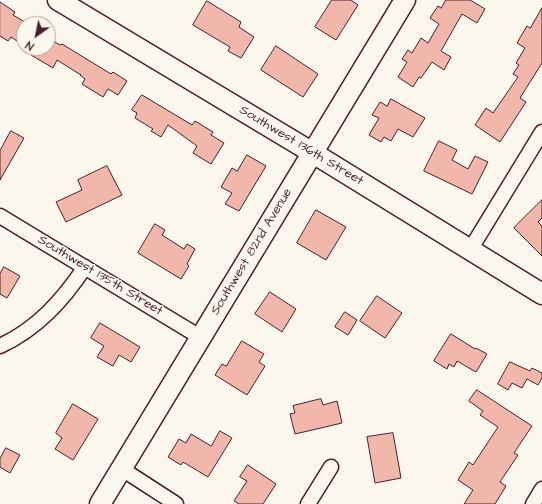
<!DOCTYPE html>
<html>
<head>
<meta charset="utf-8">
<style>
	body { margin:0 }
	#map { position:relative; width:542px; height:504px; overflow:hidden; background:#fbf7ec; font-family:"Architects Daughter",sans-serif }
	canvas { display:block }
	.north { position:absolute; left:16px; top:16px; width:40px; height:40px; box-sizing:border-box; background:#fbf7ec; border:1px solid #b4a19f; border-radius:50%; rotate:213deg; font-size:11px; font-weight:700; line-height:16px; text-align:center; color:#4a1f2b }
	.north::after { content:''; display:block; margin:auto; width:14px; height:18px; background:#4a1f2b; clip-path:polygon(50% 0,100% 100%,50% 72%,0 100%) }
</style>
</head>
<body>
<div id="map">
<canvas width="542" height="504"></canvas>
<div class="north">N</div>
</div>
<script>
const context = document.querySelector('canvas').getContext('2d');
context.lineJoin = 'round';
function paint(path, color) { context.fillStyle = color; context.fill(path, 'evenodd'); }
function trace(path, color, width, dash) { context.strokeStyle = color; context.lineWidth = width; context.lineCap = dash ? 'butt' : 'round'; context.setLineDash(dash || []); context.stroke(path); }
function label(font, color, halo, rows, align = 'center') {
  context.font = font + ' "Architects Daughter",sans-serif'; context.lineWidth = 3; context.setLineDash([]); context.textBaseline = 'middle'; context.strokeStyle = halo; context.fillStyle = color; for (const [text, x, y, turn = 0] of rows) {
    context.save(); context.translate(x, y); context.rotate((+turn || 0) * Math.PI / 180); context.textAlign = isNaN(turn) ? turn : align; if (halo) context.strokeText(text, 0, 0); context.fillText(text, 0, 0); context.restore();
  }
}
const building = new Path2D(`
	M 332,0 L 351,0 L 358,5 L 336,40 L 315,27 Z
	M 446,0 L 470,0 L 485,9 L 477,23 L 462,14 L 441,51 L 451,57 L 444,70 L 432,62 L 421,78 L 419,77 L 413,87 L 398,77 L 407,62 L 402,59 L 408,50 L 412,53 L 421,38 L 428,43 L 439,24 L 430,18 L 438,6 L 441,8 Z
	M 207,1 L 241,22 L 239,27 L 254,37 L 241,58 L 228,51 L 230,47 L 193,25 Z
	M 0,2 L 15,12 L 13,15 L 28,24 L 24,24 L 24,30 L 17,41 L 11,37 L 8,41 L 0,36 Z
	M 542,8 L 542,63 L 520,98 L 526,102 L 500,142 L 475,125 L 486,108 L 493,113 L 518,77 L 513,74 L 519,65 L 516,63 L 525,48 L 517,43 L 527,26 L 530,28 Z
	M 48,38 L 60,45 L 62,44 L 111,74 L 113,72 L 127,81 L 118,95 L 108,89 L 103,97 L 82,84 L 85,79 L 80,75 L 81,75 L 57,60 L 53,68 L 31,55 L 35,48 L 48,48 Z
	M 276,46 L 318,74 L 303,97 L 261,70 Z
	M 142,95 L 192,125 L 195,121 L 213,132 L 211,135 L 224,143 L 211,164 L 193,153 L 197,146 L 168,125 L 161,137 L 151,131 L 153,129 L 135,118 L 137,113 L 132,110 Z
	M 391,99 L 425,118 L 413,137 L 398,129 L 391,141 L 384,137 L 381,142 L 369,135 L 379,118 L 372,115 L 380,102 L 387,106 Z
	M 11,131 L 24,138 L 0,180 L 0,151 Z
	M 439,141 L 457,150 L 452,160 L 468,169 L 475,156 L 488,162 L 472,194 L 424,171 Z
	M 247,155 L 266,166 L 239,211 L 225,204 L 232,193 L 221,187 L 232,168 L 237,171 Z
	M 107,166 L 122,195 L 66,222 L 56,202 L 82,190 L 78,180 Z
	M 542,200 L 542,218 L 538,222 L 542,226 L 542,256 L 514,228 Z
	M 316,210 L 346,227 L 326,260 L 297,243 Z
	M 155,224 L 165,230 L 162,235 L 184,249 L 187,244 L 195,249 L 187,264 L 189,266 L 181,279 L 138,253 Z
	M 4,267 L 20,276 L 7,298 L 0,294 L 0,274 Z
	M 270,292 L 296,309 L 282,332 L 255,314 Z
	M 377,296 L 402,313 L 385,338 L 360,321 Z
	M 345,312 L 357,320 L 348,335 L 335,327 Z
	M 100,323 L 140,347 L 131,362 L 119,355 L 113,366 L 97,357 L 104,346 L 91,338 Z
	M 451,334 L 475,349 L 476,348 L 487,354 L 476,372 L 457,361 L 454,367 L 449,364 L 447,369 L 434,361 Z
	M 242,341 L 264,354 L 259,362 L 265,366 L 247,395 L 215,375 L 222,364 L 226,366 Z
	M 510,362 L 530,371 L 532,368 L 542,373 L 542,378 L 538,385 L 527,379 L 522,388 L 512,383 L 508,390 L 498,384 Z
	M 477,390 L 532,426 L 514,453 L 518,455 L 500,482 L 506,486 L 495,504 L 464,504 L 473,490 L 458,480 L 469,462 L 473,465 L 498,427 L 480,415 L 483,411 L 469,401 Z
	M 321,399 L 323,405 L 337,401 L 342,423 L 295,434 L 290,414 L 295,413 L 293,406 Z
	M 73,404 L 98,419 L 73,460 L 55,449 L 62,438 L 56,433 Z
	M 220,431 L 232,438 L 208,477 L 183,462 L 181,465 L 168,457 L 179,439 L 186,443 L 191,434 L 211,446 Z
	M 393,433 L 401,478 L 375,483 L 367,437 Z
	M 6,448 L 20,455 L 10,473 L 0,467 L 0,459 Z
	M 248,465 L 276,484 L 263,504 L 239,504 L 234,501 L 247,481 L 240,477 Z`);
paint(building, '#f1b7ab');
trace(building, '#4a1f2b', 1);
const street = new Path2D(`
	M 0,216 L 200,337
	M 470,250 L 542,132
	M 0,346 C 37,329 63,300 85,267
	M 122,469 L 176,504
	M 308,504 L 331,467
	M 533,504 L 542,489`);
const secondary = new Path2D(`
	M 58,0 L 313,153 L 542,294
	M 100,504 L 405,0`);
trace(street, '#4a1f2b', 17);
trace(secondary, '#4a1f2b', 23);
trace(street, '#fbf7ec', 14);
trace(secondary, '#fbf7ec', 20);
label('13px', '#4a1f2b', '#fbf7ec', [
	["Southwest 136th Street",301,146,31],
	["Southwest 82nd Avenue",252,252,-59],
	["Southwest 135th Street",100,276,31]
]);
</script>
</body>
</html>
